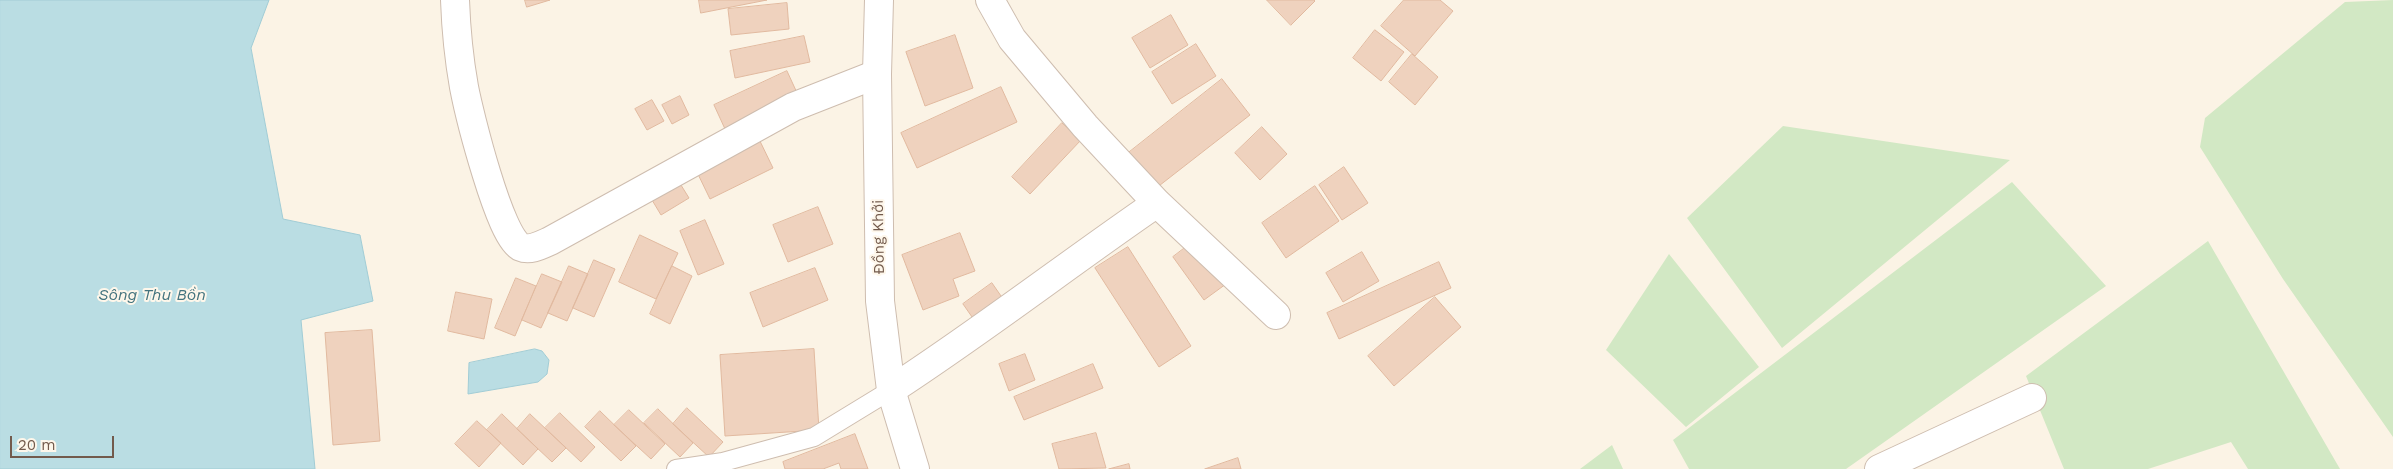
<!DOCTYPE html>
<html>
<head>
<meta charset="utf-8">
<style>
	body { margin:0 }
	#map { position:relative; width:2393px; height:469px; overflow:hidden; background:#fbf3e5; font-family:"Work Sans",sans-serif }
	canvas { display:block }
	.scale { position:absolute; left:10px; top:436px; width:104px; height:22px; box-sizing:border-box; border:2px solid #725a4c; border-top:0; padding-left:6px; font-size:15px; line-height:18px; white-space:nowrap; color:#725a4c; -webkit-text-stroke:4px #fef7eb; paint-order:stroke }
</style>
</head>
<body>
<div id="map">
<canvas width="2393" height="469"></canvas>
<div class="scale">20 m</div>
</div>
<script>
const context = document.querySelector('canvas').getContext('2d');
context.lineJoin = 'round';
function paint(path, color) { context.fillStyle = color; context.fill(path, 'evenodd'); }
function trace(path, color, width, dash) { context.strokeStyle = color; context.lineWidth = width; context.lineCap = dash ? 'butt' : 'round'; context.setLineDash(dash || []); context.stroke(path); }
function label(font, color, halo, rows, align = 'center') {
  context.font = font + ' "Work Sans",sans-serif'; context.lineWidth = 4; context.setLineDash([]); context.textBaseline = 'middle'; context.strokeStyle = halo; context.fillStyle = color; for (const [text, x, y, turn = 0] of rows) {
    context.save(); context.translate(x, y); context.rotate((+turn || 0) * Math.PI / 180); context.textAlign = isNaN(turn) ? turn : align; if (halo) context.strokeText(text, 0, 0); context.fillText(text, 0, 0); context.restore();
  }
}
paint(new Path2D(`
	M 2393,0 L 2393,437 L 2283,279 L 2200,147 L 2205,118 L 2345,2 Z
	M 1783,126 L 2010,160 L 1782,348 L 1687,218 Z
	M 2012,182 L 2106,286 L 1846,469 L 1689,469 L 1673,440 Z
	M 2208,241 L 2340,469 L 2248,469 L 2231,442 L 2148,469 L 2064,469 L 2026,376 Z
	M 1669,254 L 1759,367 L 1686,427 L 1606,350 Z
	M 1612,445 L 1623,469 L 1580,469 Z`), '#d2e8c4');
const water = new Path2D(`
	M 0,0 L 269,0 L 251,48 L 283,219 L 360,235 L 373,301 L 301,320 L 315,469 L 0,469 Z
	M 535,349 L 542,351 L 549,360 L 547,374 L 538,382 L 468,394 L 469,363 Z`);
paint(water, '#badde3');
trace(water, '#a1ccd5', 1);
const building = new Path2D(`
	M 525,0 L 550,0 L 527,7 Z
	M 699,0 L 767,0 L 701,13 Z
	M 1267,0 L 1314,0 L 1315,1 L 1291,25 Z
	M 1404,0 L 1440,0 L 1453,11 L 1415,56 L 1381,26 Z
	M 787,3 L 789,29 L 731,35 L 728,9 Z
	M 1171,15 L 1188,45 L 1150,68 L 1132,38 Z
	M 1375,30 L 1404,52 L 1381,81 L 1353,58 Z
	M 955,35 L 973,88 L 925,106 L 906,52 Z
	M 804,36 L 810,62 L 735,78 L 730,51 Z
	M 1196,44 L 1216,76 L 1172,104 L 1152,72 Z
	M 1412,54 L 1438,77 L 1415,105 L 1389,82 Z
	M 787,71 L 798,95 L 725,129 L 714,105 Z
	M 1222,79 L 1250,115 L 1155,189 L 1127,154 Z
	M 1001,87 L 1017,122 L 917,168 L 901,133 Z
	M 680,96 L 689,115 L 672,124 L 662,105 Z
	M 652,100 L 664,121 L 647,130 L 635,109 Z
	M 1062,123 L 1081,140 L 1030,194 L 1012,177 Z
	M 1262,127 L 1287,154 L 1260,180 L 1235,153 Z
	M 757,135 L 773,168 L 710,199 L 694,166 Z
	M 1344,167 L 1368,203 L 1342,220 L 1319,185 Z
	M 676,177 L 689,198 L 661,215 L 649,195 Z
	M 1315,186 L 1339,221 L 1286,258 L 1262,223 Z
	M 818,207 L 833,244 L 788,262 L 773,225 Z
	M 705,220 L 724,264 L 698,275 L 680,231 Z
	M 960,233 L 975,271 L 953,279 L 959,296 L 923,310 L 902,255 Z
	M 640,235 L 678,253 L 656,299 L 619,282 Z
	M 1194,241 L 1226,284 L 1204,300 L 1173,257 Z
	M 1128,247 L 1191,346 L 1159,367 L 1095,268 Z
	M 1362,252 L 1379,281 L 1343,302 L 1326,273 Z
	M 594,260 L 615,269 L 594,317 L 573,308 Z
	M 1439,262 L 1451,288 L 1339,339 L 1327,313 Z
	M 569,266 L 588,274 L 567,321 L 548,313 Z
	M 672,266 L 692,276 L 670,324 L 650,314 Z
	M 815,268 L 828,300 L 763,327 L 750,293 Z
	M 542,274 L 562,282 L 541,328 L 522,320 Z
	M 516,278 L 536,286 L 515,336 L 495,328 Z
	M 992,283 L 1008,306 L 979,327 L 963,304 Z
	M 456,292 L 492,299 L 484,339 L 448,331 Z
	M 1435,297 L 1461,327 L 1394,386 L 1368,356 Z
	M 372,330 L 380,441 L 333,445 L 325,333 Z
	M 814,349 L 819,430 L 725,436 L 720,355 Z
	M 1025,354 L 1035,380 L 1009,391 L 999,364 Z
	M 1093,364 L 1103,388 L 1024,420 L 1014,397 Z
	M 687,408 L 723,442 L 709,457 L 673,424 Z
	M 658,409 L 693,443 L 680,457 L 644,423 Z
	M 629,410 L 665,444 L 651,459 L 614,425 Z
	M 600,411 L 636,446 L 621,461 L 585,427 Z
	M 560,413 L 595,447 L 581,462 L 545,428 Z
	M 502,414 L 538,449 L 523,465 L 487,430 Z
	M 530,414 L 566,448 L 552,462 L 517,429 Z
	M 477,421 L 501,443 L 479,467 L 455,444 Z
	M 1096,433 L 1106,468 L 1059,469 L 1052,444 Z
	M 855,434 L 868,469 L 841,469 L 839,463 L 823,469 L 785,469 L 783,462 Z
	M 1238,458 L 1241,469 L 1205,469 Z
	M 1129,464 L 1130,469 L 1109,469 Z`);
paint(building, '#efd2be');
trace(building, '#e1b99f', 1);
const service = new Path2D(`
	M 676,469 L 723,462 L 814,437 L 891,390`);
const minor = new Path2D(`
	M 455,0 C 456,28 459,59 464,87 C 469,113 500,239 521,247 C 530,251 541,245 550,241 L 793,107 L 877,74
	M 990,0 L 1012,39 L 1085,126 L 1157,203 L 1276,315
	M 891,390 C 982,331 1068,264 1157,203
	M 1879,469 L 2032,398`);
const tertiary = new Path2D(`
	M 879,0 L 877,74 L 880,301 L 891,390 L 915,469`);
trace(service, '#cebdaf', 20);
trace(minor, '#cebdaf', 30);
trace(tertiary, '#cebdaf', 30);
trace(service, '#fff', 18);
trace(minor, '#fff', 28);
trace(tertiary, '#fff', 28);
label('15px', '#725a4c', '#fef7eb', [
	["Đồng Khởi",879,237,-91]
]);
label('italic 16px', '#43737e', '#fef7eb', [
	["Sông Thu Bồn",152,295]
]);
</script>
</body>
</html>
